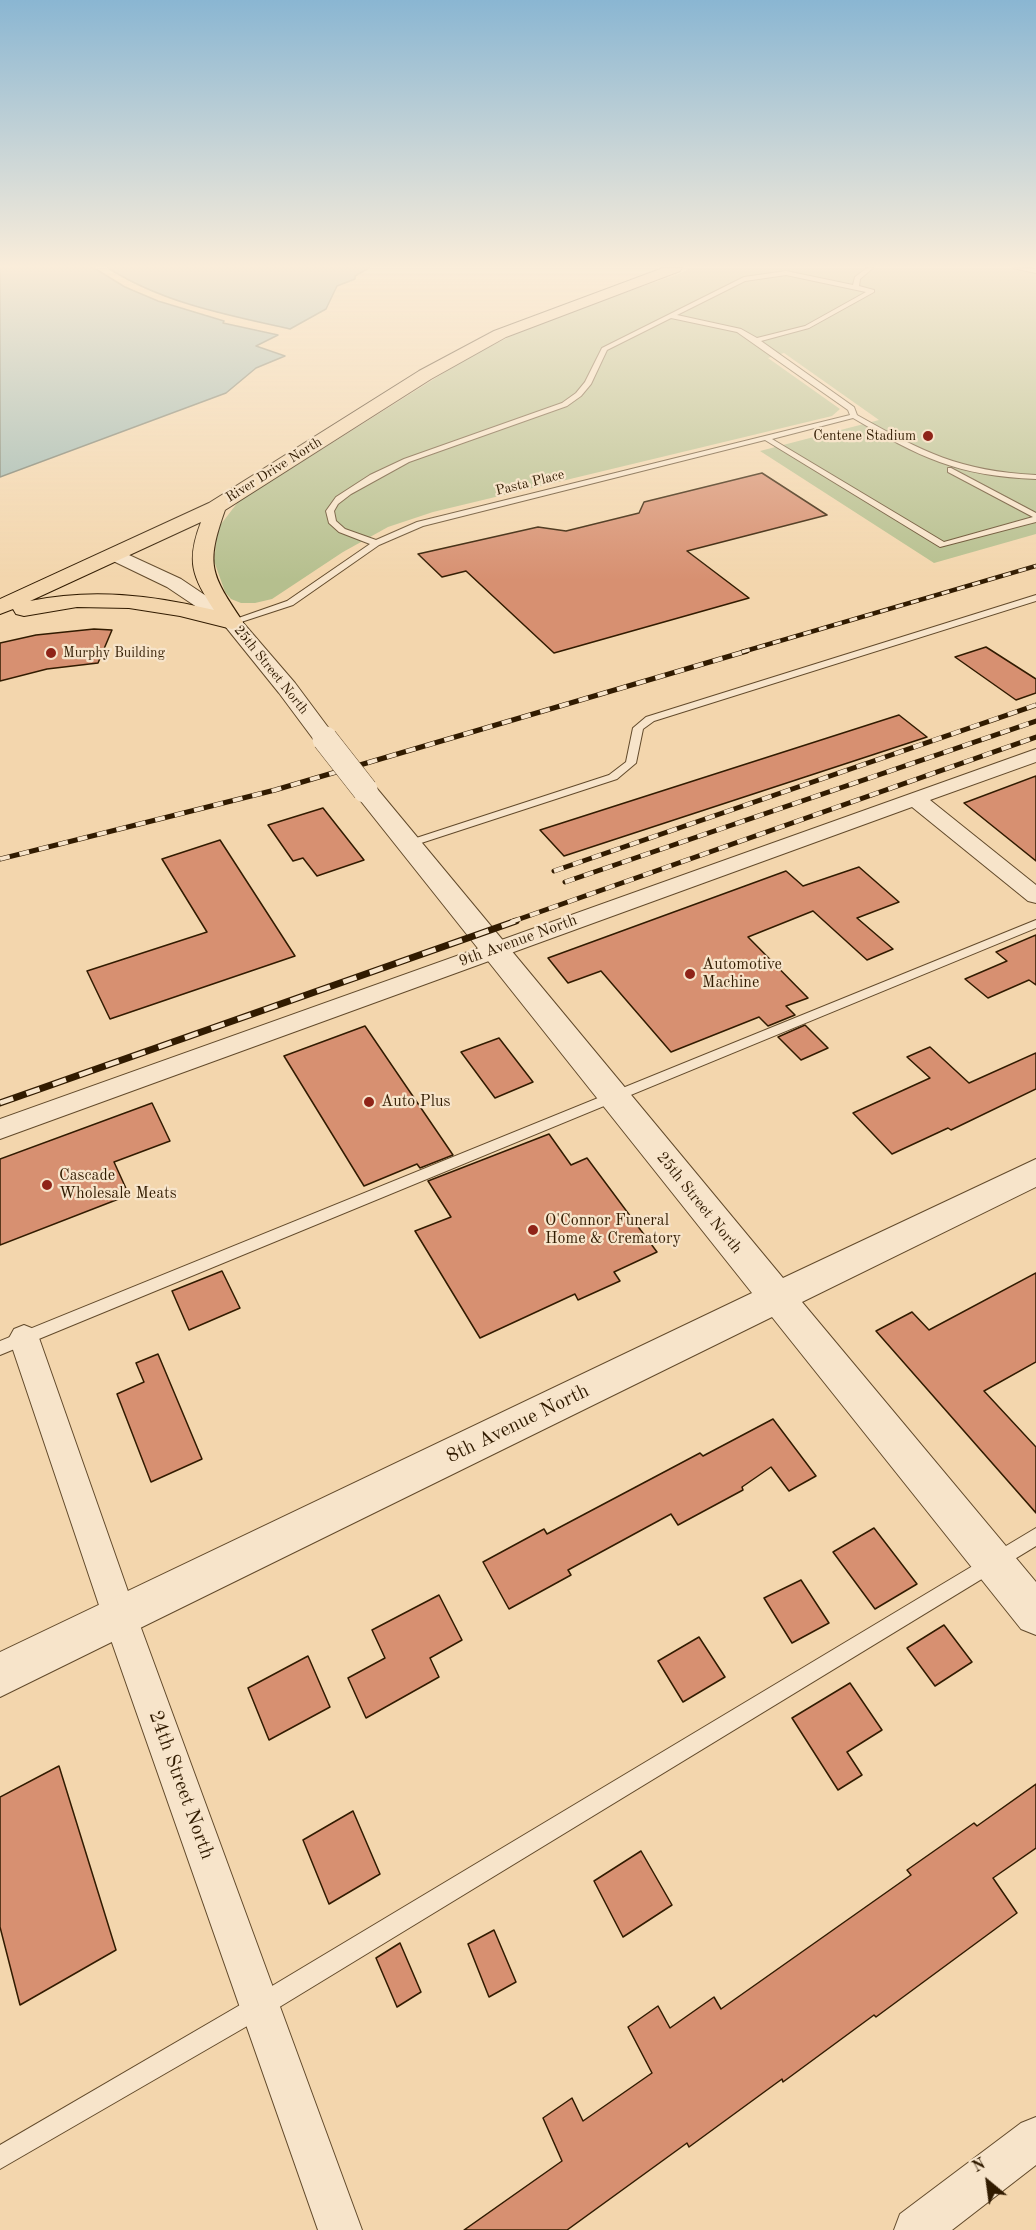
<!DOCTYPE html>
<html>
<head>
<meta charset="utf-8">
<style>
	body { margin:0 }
	#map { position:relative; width:1036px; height:2230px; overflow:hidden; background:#f3d6ad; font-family:"Old Standard TT",serif }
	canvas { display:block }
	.north { position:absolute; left:958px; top:2152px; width:60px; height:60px; -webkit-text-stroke:4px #f7e4ca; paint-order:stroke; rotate:331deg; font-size:16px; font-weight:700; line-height:24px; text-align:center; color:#311b00 }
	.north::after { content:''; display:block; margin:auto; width:21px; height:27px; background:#311b00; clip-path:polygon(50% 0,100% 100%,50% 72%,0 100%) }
</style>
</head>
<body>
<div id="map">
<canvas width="1036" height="2230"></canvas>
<div class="north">N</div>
</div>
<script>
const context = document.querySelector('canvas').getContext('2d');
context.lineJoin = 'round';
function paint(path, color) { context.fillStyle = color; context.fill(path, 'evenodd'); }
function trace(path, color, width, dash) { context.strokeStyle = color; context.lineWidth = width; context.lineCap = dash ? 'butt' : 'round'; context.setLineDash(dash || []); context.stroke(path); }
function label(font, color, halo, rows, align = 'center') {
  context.font = font + ' "Old Standard TT",serif'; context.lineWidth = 4.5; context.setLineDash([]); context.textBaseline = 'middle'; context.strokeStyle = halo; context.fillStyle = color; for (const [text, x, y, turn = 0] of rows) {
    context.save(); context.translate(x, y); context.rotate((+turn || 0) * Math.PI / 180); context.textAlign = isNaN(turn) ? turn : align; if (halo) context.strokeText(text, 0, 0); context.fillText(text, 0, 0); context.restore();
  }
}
paint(new Path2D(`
	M 691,268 L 1036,268 L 1036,534 L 934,563 L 760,451 L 879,420 L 784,353 L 768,358 L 840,409 L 832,416 L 433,512 L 388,527 L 343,552 L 272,599 L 255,603 L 241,603 L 231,599 L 225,592 L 214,561 L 218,528 L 238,502 L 469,357 L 517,333 L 559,315 L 676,275 Z`), '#b5bf8e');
const water = new Path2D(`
	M 0,268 L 94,268 L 125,287 L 158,301 L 224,321 L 223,323 L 278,335 L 256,346 L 285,356 L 256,368 L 226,393 L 0,477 Z
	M 108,268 L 369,268 L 355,276 L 355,279 L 337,286 L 326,309 L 290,329 C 227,315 163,303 108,268 Z`);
paint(water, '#9db8b1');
trace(water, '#72796a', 1.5);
const building = new Path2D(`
	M 762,473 L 827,515 L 687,551 L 749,598 L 554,653 L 466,571 L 442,577 L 418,554 L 538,527 L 566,531 L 639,513 L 644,502 Z
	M 94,629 L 112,630 L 98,663 L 47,669 L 0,681 L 0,643 L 36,635 Z
	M 986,647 L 1036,679 L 1036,693 L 1016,700 L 955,657 Z
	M 899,715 L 927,737 L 564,856 L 540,830 Z
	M 1036,776 L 1036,861 L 964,803 Z
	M 323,808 L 364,860 L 317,876 L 303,858 L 293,861 L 268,825 Z
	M 220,840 L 295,956 L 110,1019 L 87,971 L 207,932 L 162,859 Z
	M 859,867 L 899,902 L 857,918 L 893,949 L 867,960 L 813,911 L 748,937 L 808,998 L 786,1006 L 795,1015 L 768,1026 L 759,1017 L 671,1052 L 601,971 L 568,983 L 548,958 L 786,871 L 803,886 Z
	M 1036,935 L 1036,985 L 1029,980 L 988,998 L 965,979 L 1007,961 L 996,952 Z
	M 805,1025 L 828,1048 L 801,1060 L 778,1037 Z
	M 365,1026 L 453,1155 L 420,1168 L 417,1164 L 364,1186 L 284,1056 Z
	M 499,1038 L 533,1082 L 495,1098 L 461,1052 Z
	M 930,1047 L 969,1083 L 1036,1053 L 1036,1089 L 951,1130 L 948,1128 L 892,1154 L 853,1113 L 930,1078 L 907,1057 Z
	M 152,1103 L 170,1141 L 114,1162 L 129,1195 L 0,1245 L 0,1159 Z
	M 549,1134 L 571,1165 L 587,1158 L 657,1252 L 614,1272 L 620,1281 L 578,1300 L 575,1294 L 480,1338 L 415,1231 L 451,1217 L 428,1181 Z
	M 222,1271 L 240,1308 L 189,1330 L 172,1291 Z
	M 1036,1273 L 1036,1362 L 984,1391 L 1036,1447 L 1036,1513 L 876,1331 L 912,1312 L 929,1330 Z
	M 158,1354 L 202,1459 L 151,1482 L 117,1394 L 144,1382 L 136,1363 Z
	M 773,1419 L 816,1476 L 789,1491 L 771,1467 L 742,1487 L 743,1490 L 678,1525 L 671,1514 L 568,1570 L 571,1575 L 509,1609 L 483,1562 L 544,1529 L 547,1534 L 700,1453 L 703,1456 Z
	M 874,1528 L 917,1584 L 875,1609 L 833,1552 Z
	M 801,1580 L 829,1623 L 792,1643 L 764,1598 Z
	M 439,1595 L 462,1640 L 430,1658 L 439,1677 L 366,1718 L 348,1678 L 385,1658 L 372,1630 Z
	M 944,1625 L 972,1662 L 935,1686 L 907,1648 Z
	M 699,1637 L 725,1677 L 683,1702 L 658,1661 Z
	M 308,1656 L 330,1707 L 269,1740 L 248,1688 Z
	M 850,1683 L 882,1730 L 847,1752 L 862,1775 L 838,1790 L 792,1718 Z
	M 59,1766 L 116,1950 L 20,2005 L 0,1927 L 0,1797 Z
	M 1036,1784 L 1036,1848 L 993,1878 L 1017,1913 L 876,2017 L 874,2015 L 783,2082 L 782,2079 L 689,2147 L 687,2143 L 567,2230 L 464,2230 L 562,2161 L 543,2118 L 572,2098 L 583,2121 L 652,2073 L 628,2027 L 658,2006 L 670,2028 L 714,1997 L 721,2009 L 911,1875 L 907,1870 L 974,1823 L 977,1826 Z
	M 353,1811 L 380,1874 L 329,1904 L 303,1840 Z
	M 641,1851 L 672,1905 L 623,1937 L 594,1881 Z
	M 494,1930 L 516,1982 L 489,1997 L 468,1944 Z
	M 400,1943 L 421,1992 L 397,2007 L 376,1958 Z`);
paint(building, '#d79071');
trace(building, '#311b00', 1.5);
const service = new Path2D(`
	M 867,268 L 873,268 L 860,279 L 859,286 L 874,290 L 874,292 L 809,328 L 761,341 L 854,407 L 857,415 C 923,452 959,471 1036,475 L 1036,479 C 957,476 919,457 853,418 L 772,439 L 944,542 L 1033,517 L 948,472 L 948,468 L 951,468 L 1036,513 L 1036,522 L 940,547 L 765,440 L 423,526 L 379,545 L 293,605 L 235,624 L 227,622 L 287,601 L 370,544 L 339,532 L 329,523 L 326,511 L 336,497 L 370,475 L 404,459 L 562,403 L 576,393 L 585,382 L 602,348 L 744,277 L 786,271 L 853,285 L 855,277 ZM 786,275 L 866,292 L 805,326 L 757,338 L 741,329 L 677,315 L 745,281 ZM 671,318 L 737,332 L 848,410 L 850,415 L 417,522 L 376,540 L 345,529 L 336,521 L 334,511 L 338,504 L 351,494 L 409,462 L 567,406 L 581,396 L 591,384 L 607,350 Z
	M 1013,268 L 1036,269 L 1036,273 Z
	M 1036,595 L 1036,601 L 654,721 L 643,729 L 636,763 L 617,779 L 412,846 L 404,846 L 402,844 L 404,842 L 609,775 L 626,762 L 633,728 L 646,717 Z
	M 1036,920 L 1036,928 L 0,1355 L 0,1341 Z
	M 1036,1528 L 1036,1546 L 268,2014 L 0,2169 L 0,2145 L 252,1998 Z`);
const minor = new Path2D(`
	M 1036,749 L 1036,762 L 930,800 L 1036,885 L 1036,903 L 1028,901 L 912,807 L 0,1139 L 0,1119 Z
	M 24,1325 L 34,1329 L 39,1338 L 137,1617 L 362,2230 L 318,2230 L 103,1617 L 9,1338 L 14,1329 Z
	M 1036,2117 L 1036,2165 L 952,2230 L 894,2230 L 900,2214 L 1021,2123 Z`);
const tertiary = new Path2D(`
	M 116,549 L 181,579 L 239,618 L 295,683 L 333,734 L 337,739 L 333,744 L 325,746 L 317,744 L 279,693 L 225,626 L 167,587 L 109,559 L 106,555 L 109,551 Z
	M 365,783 L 374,785 L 783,1278 L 1036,1159 L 1036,1187 L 802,1302 L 1036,1582 L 1036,1635 L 1021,1629 L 772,1317 L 0,1697 L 0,1652 L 752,1293 L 356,795 L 353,790 L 356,785 Z`);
const primary = new Path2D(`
	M 663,268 L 682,268 L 680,271 L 506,337 L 431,379 L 225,510 C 205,566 211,574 243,622 L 240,627 L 232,629 L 180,616 L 129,608 L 77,607 L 24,616 L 16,614 L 13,609 L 0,614 L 0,599 L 209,503 L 419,371 L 494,331 ZM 201,522 C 186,561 192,576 214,610 C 152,595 92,588 30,601 Z`);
trace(service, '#624a2b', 2);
trace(minor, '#624a2b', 2);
trace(tertiary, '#624a2b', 2);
trace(primary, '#311b00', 2);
paint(service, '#f7e4ca');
paint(minor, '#f7e4ca');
paint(tertiary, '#f7e4ca');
paint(primary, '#f3d6ad');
const railFar2 = new Path2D(`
	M 742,652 L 1036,566`);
const railFar1 = new Path2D(`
	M 0,859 L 275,790 L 747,651
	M 554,871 L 1036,705
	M 565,882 L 1036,721
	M 511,922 L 1036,737`);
const rail = new Path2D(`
	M 0,1103 L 516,921`);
trace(railFar2, '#311b00', 4.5);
trace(railFar1, '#311b00', 5);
trace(rail, '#311b00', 7);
trace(railFar2, '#f7e4ca', 3, [8]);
trace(railFar1, '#f7e4ca', 4, [10]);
trace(rail, '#f7e4ca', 4.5, [14]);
const tertiaryBridge = new Path2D(`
	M 325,739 L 365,790`);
trace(tertiaryBridge, '#624a2b', 26, []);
trace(tertiaryBridge, '#f7e4ca', 25);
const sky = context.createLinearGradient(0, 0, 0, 580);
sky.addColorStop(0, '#8ab6d2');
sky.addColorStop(0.46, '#faedda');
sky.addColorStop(1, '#faedda00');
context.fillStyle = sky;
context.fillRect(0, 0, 1036, 580);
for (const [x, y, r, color] of [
	[928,436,6,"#8f2418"],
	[51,653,6,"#8f2418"],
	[690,974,6,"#8f2418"],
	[369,1102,6,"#8f2418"],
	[47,1185,6,"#8f2418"],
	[533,1230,6,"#8f2418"]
]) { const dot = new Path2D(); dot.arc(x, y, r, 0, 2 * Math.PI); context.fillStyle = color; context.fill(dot); trace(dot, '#f7e4ca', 2); }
label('14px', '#311b00', '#f7e4ca', [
	["Centene Stadium",916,436],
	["Murphy Building",63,653,"left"]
], 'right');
label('14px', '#311b00', '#f7e4ca', [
	["River Drive North",274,470,-32],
	["Pasta Place",530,483,-14],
	["25th Street North",271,670,51]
]);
label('16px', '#311b00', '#f7e4ca', [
	["9th Avenue North",518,941,-20],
	["25th Street North",699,1203,51]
]);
label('16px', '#311b00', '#f7e4ca', [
	["Automotive",702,965],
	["Machine",702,983],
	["Auto Plus",381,1102],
	["Cascade",59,1176],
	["Wholesale Meats",59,1194],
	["O'Connor Funeral",545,1221],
	["Home & Crematory",545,1239]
], 'left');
label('20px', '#311b00', '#f7e4ca', [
	["8th Avenue North",518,1424,-26],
	["24th Street North",181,1785,70]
]);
</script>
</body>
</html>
